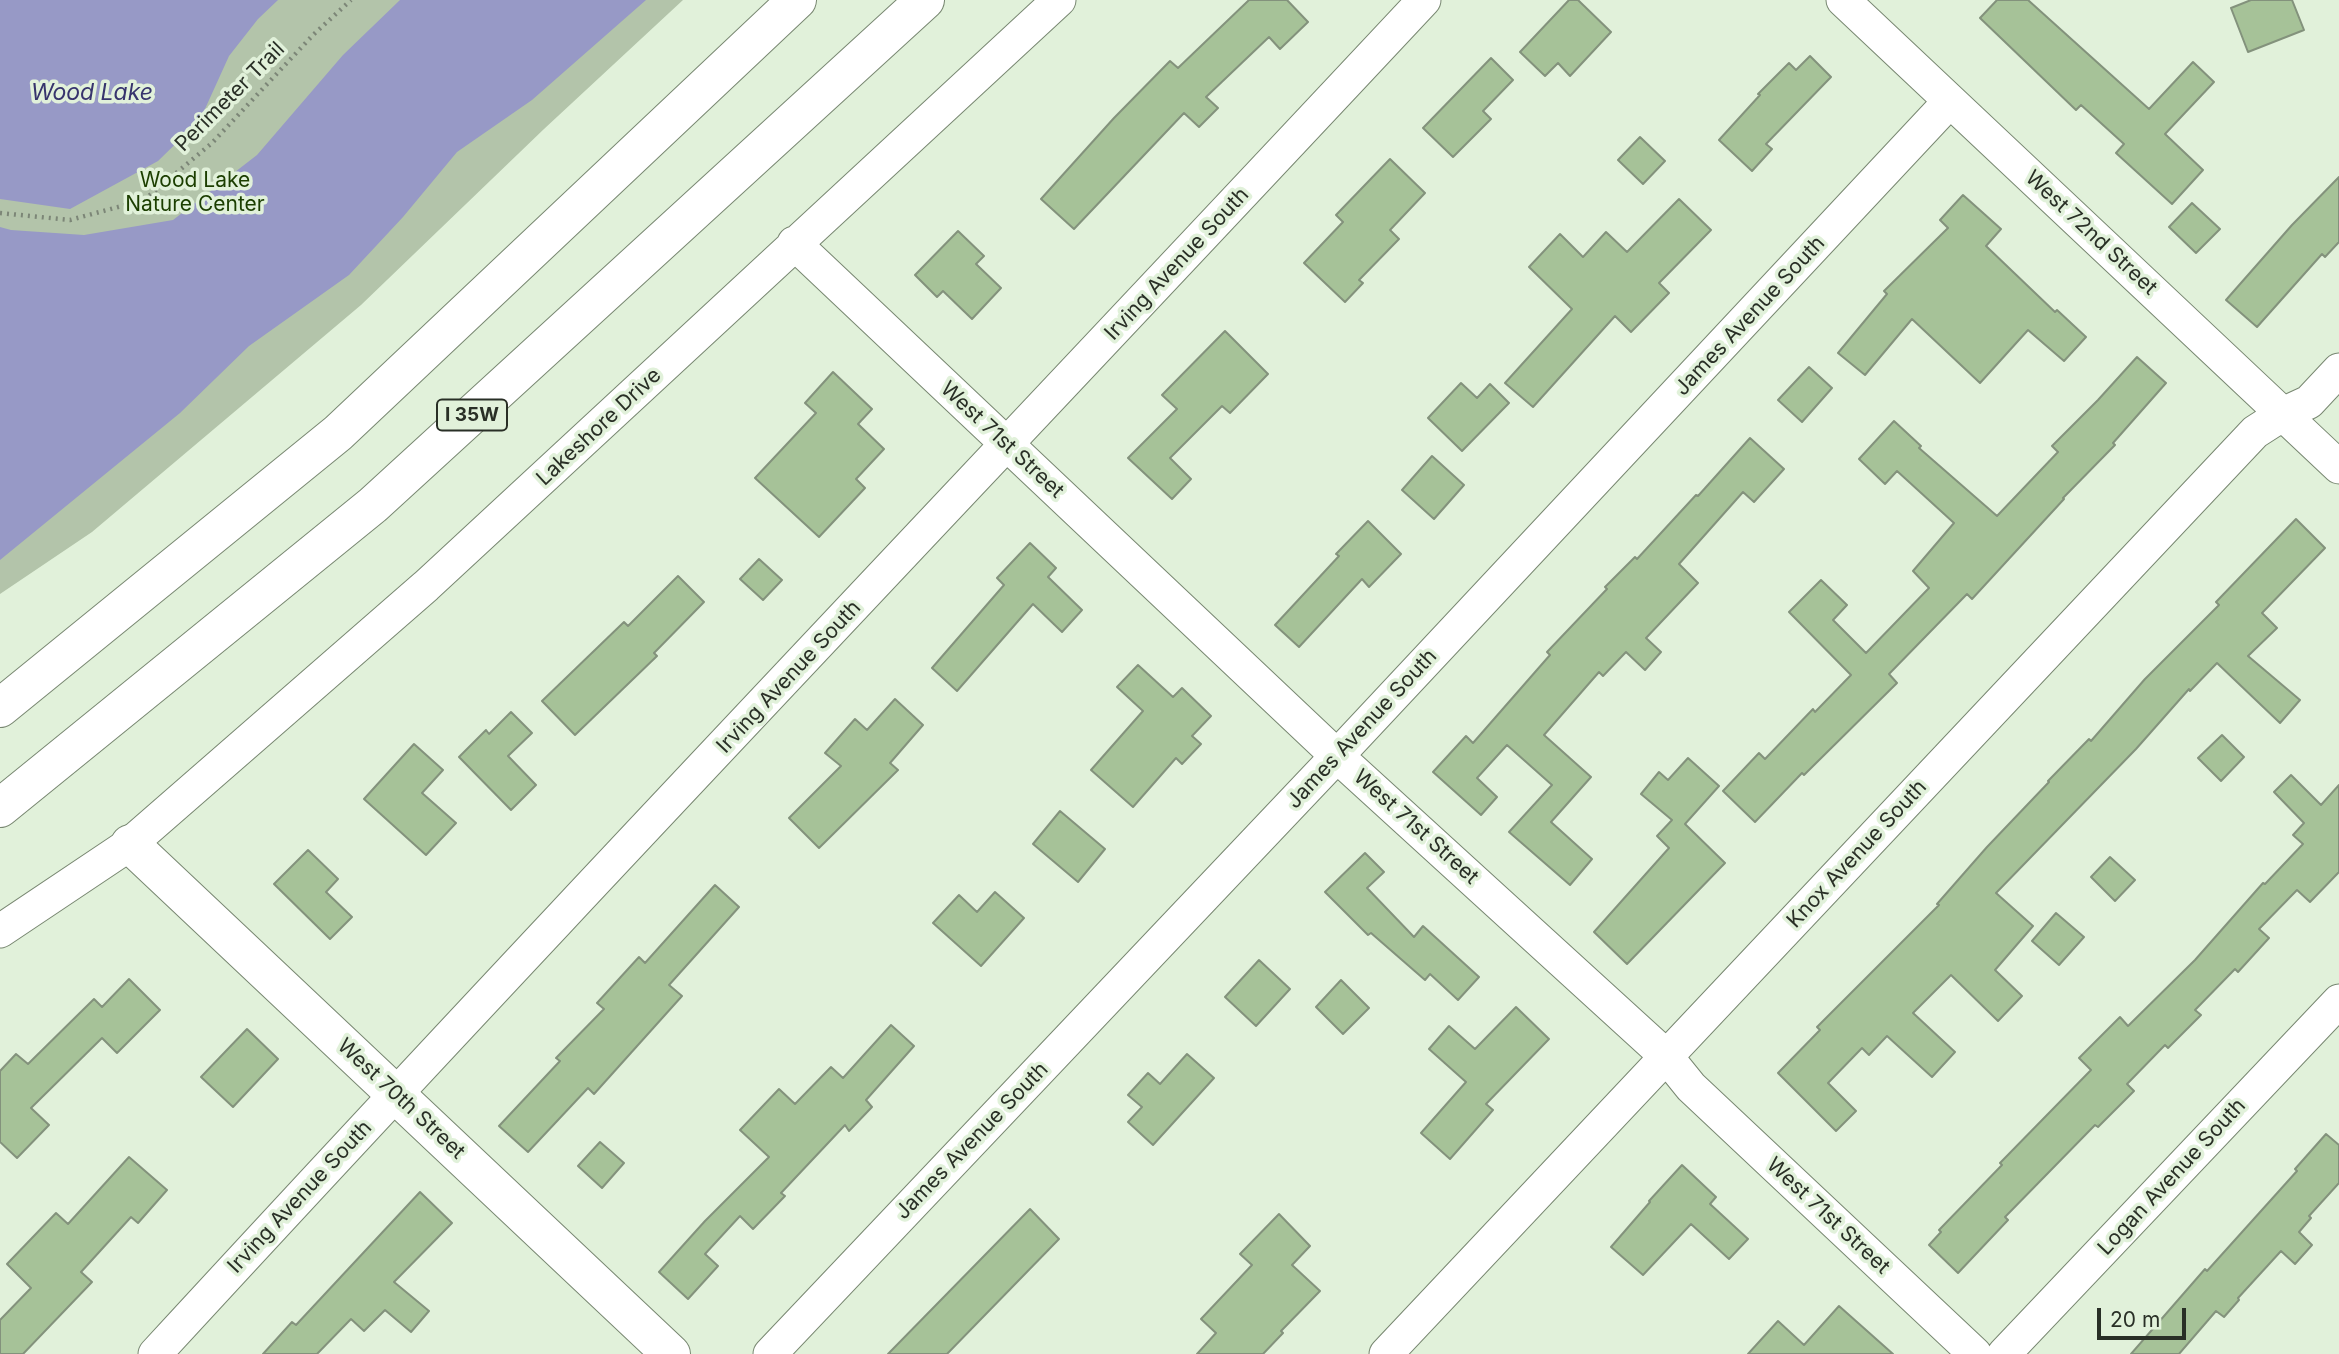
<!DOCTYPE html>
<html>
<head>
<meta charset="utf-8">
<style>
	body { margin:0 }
	#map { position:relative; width:2339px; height:1354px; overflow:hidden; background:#e1f1da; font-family:Inter,sans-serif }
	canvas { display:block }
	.scale { position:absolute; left:2097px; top:1308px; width:89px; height:32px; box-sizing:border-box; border:4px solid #292f26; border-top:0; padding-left:9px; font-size:21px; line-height:24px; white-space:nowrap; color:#292f26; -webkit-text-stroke:5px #e1f1da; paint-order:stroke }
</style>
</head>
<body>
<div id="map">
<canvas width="2339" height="1354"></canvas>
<div class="scale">20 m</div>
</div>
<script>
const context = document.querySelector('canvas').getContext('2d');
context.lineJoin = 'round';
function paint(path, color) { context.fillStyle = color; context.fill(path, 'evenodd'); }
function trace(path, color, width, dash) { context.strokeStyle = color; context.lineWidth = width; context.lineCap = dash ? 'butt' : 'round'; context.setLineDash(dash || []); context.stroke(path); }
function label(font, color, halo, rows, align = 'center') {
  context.font = font + ' Inter,sans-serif'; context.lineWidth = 7; context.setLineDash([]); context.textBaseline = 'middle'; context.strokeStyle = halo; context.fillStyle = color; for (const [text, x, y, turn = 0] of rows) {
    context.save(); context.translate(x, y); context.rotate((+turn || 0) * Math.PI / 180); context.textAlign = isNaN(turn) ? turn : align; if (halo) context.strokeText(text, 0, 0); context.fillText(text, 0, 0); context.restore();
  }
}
paint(new Path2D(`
	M 0,0 L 683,0 L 544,129 L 361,305 L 92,532 L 0,594 Z`), '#b3c4aa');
paint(new Path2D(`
	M 0,0 L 278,0 L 258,19 L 229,56 L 200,120 L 158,161 L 70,209 L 0,199 Z
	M 400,0 L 646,0 L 532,100 L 457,152 L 403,217 L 349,275 L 249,346 L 180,413 L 0,560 L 0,227 L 11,230 L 84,235 L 173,220 L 257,155 L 343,55 Z`), '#9799c6');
const building = new Path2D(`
	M 1249,0 L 1287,0 L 1308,22 L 1280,49 L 1269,37 L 1206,97 L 1218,108 L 1199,127 L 1184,113 L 1074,229 L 1041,199 L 1114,118 L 1170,61 L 1178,68 Z
	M 1569,0 L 1578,0 L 1611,32 L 1570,76 L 1558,63 L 1545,76 L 1520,52 Z
	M 1997,0 L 2028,0 L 2149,109 L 2193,62 L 2214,82 L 2165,134 L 2203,170 L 2172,204 L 2116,153 L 2124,144 L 2081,105 L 2076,110 L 1980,18 Z
	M 2251,0 L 2292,0 L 2304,30 L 2248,52 L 2231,8 Z
	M 1810,56 L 1831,77 L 1766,144 L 1772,149 L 1752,171 L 1719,140 L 1760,95 L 1758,94 L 1789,63 L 1796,70 Z
	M 1491,58 L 1513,80 L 1483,111 L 1491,119 L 1453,157 L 1423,128 Z
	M 1640,137 L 1665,161 L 1643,184 L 1618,160 Z
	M 1390,159 L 1425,193 L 1390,230 L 1399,239 L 1359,280 L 1363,283 L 1345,302 L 1304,263 L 1343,222 L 1336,215 Z
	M 2339,177 L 2339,242 L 2325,257 L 2322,254 L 2257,327 L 2226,300 L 2292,225 Z
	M 1963,195 L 2001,229 L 1986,246 L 2055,312 L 2057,310 L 2086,337 L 2064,361 L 2028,330 L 1980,383 L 1912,319 L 1865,375 L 1838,353 L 1887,294 L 1884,291 L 1948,228 L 1940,220 Z
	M 1679,199 L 1711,230 L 1659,283 L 1669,293 L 1631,332 L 1615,316 L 1533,407 L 1505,383 L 1572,309 L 1529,267 L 1560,234 L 1583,257 L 1606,232 L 1627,252 Z
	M 2192,203 L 2220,229 L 2196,253 L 2169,227 Z
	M 958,231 L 984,256 L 976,264 L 1001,288 L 972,319 L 943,291 L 937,297 L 915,275 Z
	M 1225,331 L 1268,374 L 1230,413 L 1222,406 L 1170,458 L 1191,479 L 1172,499 L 1128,458 L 1177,409 L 1162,395 Z
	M 2137,357 L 2166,383 L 2113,443 L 2115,445 L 2063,498 L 2064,499 L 1972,599 L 1967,594 L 1889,674 L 1897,683 L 1804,775 L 1802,773 L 1755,822 L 1723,791 L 1759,753 L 1765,759 L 1813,709 L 1815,712 L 1851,675 L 1789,612 L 1821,580 L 1847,605 L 1833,620 L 1866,653 L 1929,588 L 1913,571 L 1954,523 L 1897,471 L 1885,484 L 1859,459 L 1894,421 L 1921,446 L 1919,448 L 1997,516 L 2058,452 L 2052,446 L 2098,400 Z
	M 1809,367 L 1832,388 L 1802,422 L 1778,400 Z
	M 833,372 L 872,409 L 858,424 L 884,449 L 856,479 L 865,488 L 819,537 L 755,478 L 816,413 L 805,403 Z
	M 1461,383 L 1477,398 L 1490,384 L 1509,403 L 1462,451 L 1428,418 Z
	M 1750,438 L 1784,469 L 1754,502 L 1743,492 L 1679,564 L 1698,583 L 1646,638 L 1661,652 L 1645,670 L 1626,652 L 1603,676 L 1599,672 L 1544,735 L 1591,777 L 1551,822 L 1592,859 L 1570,885 L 1509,832 L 1552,785 L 1507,745 L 1477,778 L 1497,797 L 1481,815 L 1433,772 L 1466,736 L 1473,743 L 1550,655 L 1547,652 L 1607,589 L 1605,587 L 1635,557 L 1637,559 L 1696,495 L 1698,496 Z
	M 1432,456 L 1464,485 L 1434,519 L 1402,490 Z
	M 2296,519 L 2325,548 L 2262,613 L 2277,628 L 2248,656 L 2300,700 L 2280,723 L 2217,663 L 2190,691 L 2189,689 L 2136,749 L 1996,893 L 2033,926 L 1995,970 L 2022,996 L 1998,1021 L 1951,975 L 1913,1013 L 1955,1052 L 1932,1077 L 1887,1036 L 1869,1055 L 1862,1048 L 1828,1083 L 1856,1111 L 1836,1131 L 1778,1073 L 1820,1030 L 1817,1027 L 1939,905 L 1937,904 L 1987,847 L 2049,782 L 2048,781 L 2089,739 L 2091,741 L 2145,679 L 2219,605 L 2216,602 Z
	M 1368,521 L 1401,554 L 1369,587 L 1362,579 L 1299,647 L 1275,625 L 1339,556 L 1336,554 Z
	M 1030,543 L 1056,568 L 1048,577 L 1082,610 L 1062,632 L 1033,604 L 957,691 L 932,668 L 1004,585 L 997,578 Z
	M 759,559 L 782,580 L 763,600 L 740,579 Z
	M 678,576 L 704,602 L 654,653 L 657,656 L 575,735 L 542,701 L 624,622 L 628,626 Z
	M 1138,665 L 1173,697 L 1182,688 L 1211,716 L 1192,736 L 1201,744 L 1182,764 L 1176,758 L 1133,807 L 1091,770 L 1143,711 L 1117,687 Z
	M 895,699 L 923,725 L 890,763 L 898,770 L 819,848 L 789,818 L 841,766 L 825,753 L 855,719 L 867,730 Z
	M 511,712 L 532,733 L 508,756 L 536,785 L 511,810 L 459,757 L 486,730 L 489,734 Z
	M 2222,735 L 2244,757 L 2221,781 L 2198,758 Z
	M 414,744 L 443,770 L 422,793 L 456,823 L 426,855 L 364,799 Z
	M 1688,758 L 1719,786 L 1685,824 L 1725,863 L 1627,964 L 1594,932 L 1669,848 L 1657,836 L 1672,820 L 1641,794 L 1659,772 L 1668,780 Z
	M 2291,775 L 2321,805 L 2339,785 L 2339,872 L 2310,902 L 2297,890 L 2259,929 L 2269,938 L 2238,972 L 2235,969 L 2195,1010 L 2201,1015 L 2168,1048 L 2165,1045 L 2127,1084 L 2134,1091 L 2098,1127 L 2095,1125 L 2005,1217 L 2008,1220 L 1958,1273 L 1929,1245 L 1941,1232 L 1939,1230 L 2002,1165 L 2000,1163 L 2091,1070 L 2079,1058 L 2120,1017 L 2128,1026 L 2195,960 L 2263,883 L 2265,884 L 2303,844 L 2293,835 L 2304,823 L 2274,792 Z
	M 1060,811 L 1105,849 L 1078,882 L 1033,844 Z
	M 308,850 L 338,879 L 326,892 L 352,917 L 330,939 L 274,884 Z
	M 1365,853 L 1384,872 L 1367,888 L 1414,937 L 1423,926 L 1479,977 L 1458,1000 L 1430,974 L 1425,980 L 1371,933 L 1368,935 L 1325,892 Z
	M 2110,857 L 2135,880 L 2115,901 L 2091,877 Z
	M 715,885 L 739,907 L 669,985 L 682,996 L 594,1094 L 588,1088 L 528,1152 L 499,1126 L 560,1061 L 556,1058 L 604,1009 L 597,1003 L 639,957 L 645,963 Z
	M 995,892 L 1024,918 L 981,966 L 933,923 L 959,895 L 977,912 Z
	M 2056,913 L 2084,937 L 2059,965 L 2032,941 Z
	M 1259,960 L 1290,989 L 1256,1026 L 1225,997 Z
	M 129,979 L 160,1010 L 117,1053 L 102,1038 L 31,1108 L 49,1125 L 17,1158 L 0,1142 L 0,1071 L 16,1054 L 28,1064 L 94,999 L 102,1007 Z
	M 1341,980 L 1369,1008 L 1343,1034 L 1316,1007 Z
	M 1516,1007 L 1549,1039 L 1486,1104 L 1493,1110 L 1450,1159 L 1421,1133 L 1466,1082 L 1429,1049 L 1449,1026 L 1475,1049 Z
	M 891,1025 L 914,1046 L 866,1100 L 872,1107 L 849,1131 L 845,1125 L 781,1193 L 785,1196 L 753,1229 L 740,1216 L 705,1254 L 718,1266 L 688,1299 L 659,1272 L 705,1221 L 769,1157 L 740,1130 L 779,1089 L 795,1104 L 831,1067 L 843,1078 Z
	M 247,1029 L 278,1059 L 233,1107 L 201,1077 Z
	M 1187,1054 L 1214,1078 L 1153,1145 L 1128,1122 L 1142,1107 L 1128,1095 L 1148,1073 L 1160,1084 Z
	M 2326,1134 L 2339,1145 L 2339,1183 L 2309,1216 L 2311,1218 L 2299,1232 L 2312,1245 L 2295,1264 L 2281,1251 L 2238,1298 L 2239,1300 L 2224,1317 L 2216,1311 L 2179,1354 L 2131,1354 L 2205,1269 L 2207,1271 L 2297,1171 L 2295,1169 Z
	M 600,1142 L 624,1163 L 602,1188 L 578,1166 Z
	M 129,1157 L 167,1190 L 138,1223 L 131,1217 L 81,1272 L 92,1282 L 23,1354 L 0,1354 L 0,1320 L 31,1288 L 7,1264 L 56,1213 L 68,1224 Z
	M 1682,1165 L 1716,1197 L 1710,1204 L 1748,1239 L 1729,1259 L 1691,1224 L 1643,1275 L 1611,1247 L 1650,1202 L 1649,1201 Z
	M 420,1192 L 452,1223 L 394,1282 L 429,1311 L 411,1332 L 385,1310 L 364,1331 L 351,1319 L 317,1354 L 263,1354 L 292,1322 L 296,1325 Z
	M 1030,1209 L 1059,1239 L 947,1354 L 888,1354 Z
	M 1279,1214 L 1310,1246 L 1292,1265 L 1320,1291 L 1281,1331 L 1283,1333 L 1263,1354 L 1197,1354 L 1216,1333 L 1201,1319 L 1252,1265 L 1240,1254 Z
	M 1839,1306 L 1893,1354 L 1748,1354 L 1778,1321 L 1804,1345 Z`);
paint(building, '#a6c298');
trace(building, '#83927c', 2);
const minor = new Path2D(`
	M 1843,0 L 2339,467
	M 794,243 L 1337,756 L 1666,1056 L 1691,1087 L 1975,1354
	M 0,931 L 130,844 L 426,586 L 1059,0
	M 155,1354 C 574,899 1001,452 1424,0
	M 770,1354 L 1337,756 L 1950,101
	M 1386,1354 L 2255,432 L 2283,414 L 2309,402 L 2339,370
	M 2004,1354 L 2339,1001`);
const tertiary = new Path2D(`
	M 130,844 L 671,1354`);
const motorway = new Path2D(`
	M 0,708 L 338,433 L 797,0
	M 0,808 L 373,505 L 925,0`);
trace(minor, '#788771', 35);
trace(tertiary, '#788771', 40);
trace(motorway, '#788771', 40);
trace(new Path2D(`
	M 0,213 L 70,220 L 144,200 L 212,143 L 313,35 L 351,0`), '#7c8677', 4.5, [2, 5]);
trace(minor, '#fff', 33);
trace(tertiary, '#fff', 38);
trace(motorway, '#fff', 38);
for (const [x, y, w] of [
	[472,415,70]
]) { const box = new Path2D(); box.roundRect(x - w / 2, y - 15.5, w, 31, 5); context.fillStyle = '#e1f1da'; context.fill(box); trace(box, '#292f26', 2); }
label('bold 19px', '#292f26', null, [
	["I 35W",472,415]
]);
label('21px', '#292f26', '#e1f1da', [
	["Perimeter Trail",230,97,-45],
	["West 72nd Street",2091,233,43],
	["Irving Avenue South",1177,264,-47],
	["James Avenue South",1750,316,-47],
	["Lakeshore Drive",599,427,-43],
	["West 71st Street",1002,440,43],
	["Irving Avenue South",789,677,-47],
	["James Avenue South",1362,729,-47],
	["West 71st Street",1416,827,42],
	["Knox Avenue South",1857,854,-47],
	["West 70th Street",401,1099,43],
	["James Avenue South",972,1141,-46],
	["Logan Avenue South",2172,1177,-47],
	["Irving Avenue South",300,1197,-47],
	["West 71st Street",1828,1216,43]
]);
label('21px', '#1b3e00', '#e1f1da', [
	["Wood Lake",195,181],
	["Nature Center",195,205]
]);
label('italic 23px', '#37346d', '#e1f1da', [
	["Wood Lake",92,93]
]);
</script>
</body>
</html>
